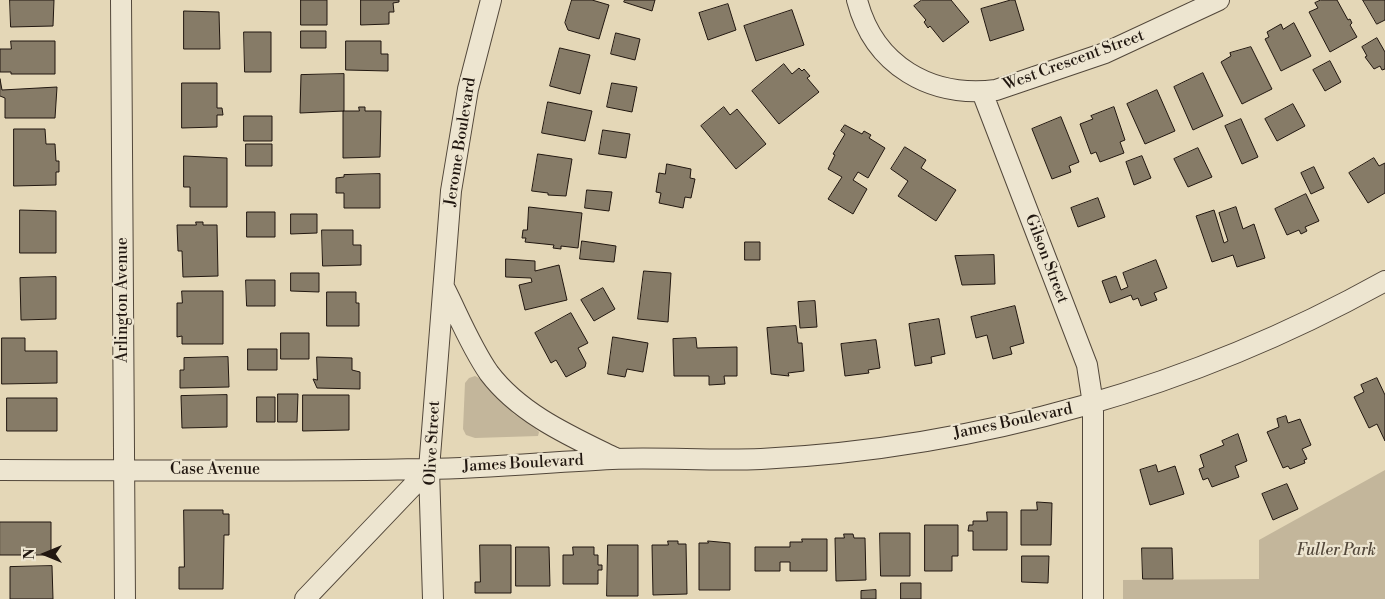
<!DOCTYPE html>
<html>
<head>
<meta charset="utf-8">
<style>
	body { margin:0 }
	#map { position:relative; width:1385px; height:599px; overflow:hidden; background:#e4d7b7; font-family:"Libre Bodoni",serif }
	canvas { display:block }
	.north { position:absolute; left:20px; top:529px; width:50px; height:50px; -webkit-text-stroke:4px #ede5d0; paint-order:stroke; rotate:270deg; font-size:14px; font-weight:700; line-height:20px; text-align:center; color:#211710 }
	.north::after { content:''; display:block; margin:auto; width:18px; height:22px; background:#211710; clip-path:polygon(50% 0,100% 100%,50% 72%,0 100%) }
</style>
</head>
<body>
<div id="map">
<canvas width="1385" height="599"></canvas>
<div class="north">N</div>
</div>
<script>
const context = document.querySelector('canvas').getContext('2d');
context.lineJoin = 'round';
function paint(path, color) { context.fillStyle = color; context.fill(path, 'evenodd'); }
function trace(path, color, width, dash) { context.strokeStyle = color; context.lineWidth = width; context.lineCap = dash ? 'butt' : 'round'; context.setLineDash(dash || []); context.stroke(path); }
function label(font, color, halo, rows, align = 'center') {
  context.font = font + ' "Libre Bodoni",serif'; context.lineWidth = 4.5; context.setLineDash([]); context.textBaseline = 'middle'; context.strokeStyle = halo; context.fillStyle = color; for (const [text, x, y, turn = 0] of rows) {
    context.save(); context.translate(x, y); context.rotate((+turn || 0) * Math.PI / 180); context.textAlign = isNaN(turn) ? turn : align; if (halo) context.strokeText(text, 0, 0); context.fillText(text, 0, 0); context.restore();
  }
}
paint(new Path2D(`
	M 475,376 L 481,379 L 514,414 L 537,430 L 539,432 L 538,436 L 475,438 L 466,435 L 463,429 L 465,383 L 469,378 Z
	M 1385,470 L 1385,599 L 1123,599 L 1123,580 L 1259,579 L 1259,540 Z`), '#c3b69b');
const building = new Path2D(`
	M 10,0 L 54,0 L 53,26 L 11,27 Z
	M 301,0 L 327,0 L 327,25 L 301,25 Z
	M 361,0 L 399,0 L 399,2 L 393,3 L 394,12 L 389,12 L 389,24 L 361,25 Z
	M 572,0 L 592,0 L 609,5 L 599,39 L 568,30 L 565,23 Z
	M 625,0 L 655,0 L 652,11 L 624,2 Z
	M 922,0 L 951,0 L 969,22 L 943,42 L 930,26 L 928,28 L 924,22 L 926,20 L 914,6 Z
	M 1011,0 L 1015,0 L 1024,30 L 990,41 L 981,9 Z
	M 1321,0 L 1337,0 L 1348,20 L 1350,19 L 1352,23 L 1350,25 L 1357,37 L 1330,52 L 1309,12 L 1318,8 L 1315,3 Z
	M 1363,0 L 1385,0 L 1385,20 L 1377,24 Z
	M 728,4 L 736,30 L 708,40 L 699,13 Z
	M 792,10 L 804,45 L 756,61 L 744,26 Z
	M 184,11 L 219,12 L 220,49 L 184,49 Z
	M 1294,23 L 1311,56 L 1281,71 L 1265,39 L 1269,37 L 1267,32 L 1281,24 L 1283,29 Z
	M 301,31 L 326,31 L 326,48 L 301,48 Z
	M 244,32 L 271,32 L 271,72 L 245,72 Z
	M 616,33 L 640,39 L 635,60 L 611,54 Z
	M 1377,38 L 1385,52 L 1385,69 L 1382,70 L 1380,66 L 1374,69 L 1365,57 L 1367,56 L 1362,47 Z
	M 11,41 L 55,41 L 55,74 L 11,74 L 11,72 L 0,72 L 0,49 L 11,49 Z
	M 346,41 L 381,41 L 381,54 L 388,54 L 388,71 L 346,70 Z
	M 1251,47 L 1272,89 L 1242,104 L 1221,62 L 1231,56 L 1230,53 Z
	M 560,48 L 590,55 L 580,94 L 550,86 Z
	M 1330,61 L 1341,82 L 1325,91 L 1313,70 Z
	M 784,64 L 792,74 L 799,68 L 802,71 L 804,69 L 810,76 L 807,78 L 819,92 L 779,124 L 752,91 Z
	M 1203,73 L 1223,116 L 1193,130 L 1174,87 Z
	M 344,74 L 344,111 L 300,113 L 301,75 Z
	M 0,79 L 2,90 L 57,87 L 55,118 L 5,118 L 5,98 L 0,96 Z
	M 182,83 L 217,83 L 217,108 L 222,108 L 223,115 L 217,115 L 217,127 L 182,128 Z
	M 612,83 L 637,87 L 632,112 L 607,107 Z
	M 1157,90 L 1175,131 L 1145,144 L 1127,104 Z
	M 548,102 L 592,111 L 585,141 L 542,133 Z
	M 1293,104 L 1305,126 L 1277,141 L 1265,119 Z
	M 359,107 L 365,107 L 365,111 L 381,111 L 380,157 L 343,158 L 343,111 L 359,111 Z
	M 724,107 L 730,115 L 737,109 L 766,144 L 736,169 L 701,126 Z
	M 1114,107 L 1125,140 L 1120,142 L 1124,153 L 1100,162 L 1096,152 L 1091,154 L 1080,124 L 1093,119 L 1091,116 Z
	M 244,116 L 272,116 L 272,141 L 244,141 Z
	M 1061,117 L 1079,162 L 1069,166 L 1071,172 L 1052,179 L 1032,129 Z
	M 1241,119 L 1258,157 L 1242,164 L 1225,126 Z
	M 845,125 L 862,134 L 864,131 L 871,135 L 869,138 L 885,148 L 868,178 L 858,172 L 853,180 L 867,189 L 853,214 L 828,199 L 842,177 L 828,169 L 835,155 L 833,154 L 845,134 L 841,131 Z
	M 14,129 L 45,129 L 46,144 L 55,144 L 56,161 L 59,161 L 59,172 L 56,172 L 56,185 L 14,186 Z
	M 603,130 L 630,134 L 626,158 L 599,154 Z
	M 246,144 L 272,144 L 272,166 L 246,166 Z
	M 905,147 L 926,160 L 921,168 L 956,190 L 936,221 L 898,196 L 908,181 L 891,169 Z
	M 1198,148 L 1212,177 L 1188,187 L 1174,159 Z
	M 538,154 L 572,159 L 566,196 L 548,195 L 548,193 L 532,191 Z
	M 184,156 L 227,158 L 227,207 L 190,207 L 190,187 L 184,187 Z
	M 1142,156 L 1151,178 L 1134,185 L 1126,162 Z
	M 1374,158 L 1379,166 L 1385,163 L 1385,193 L 1368,203 L 1349,173 Z
	M 667,164 L 691,169 L 690,178 L 695,179 L 691,198 L 685,197 L 683,208 L 659,203 L 661,193 L 656,192 L 659,173 L 665,174 Z
	M 1314,167 L 1324,188 L 1311,194 L 1301,173 Z
	M 380,174 L 380,208 L 344,208 L 344,193 L 336,193 L 336,178 L 344,177 L 344,175 Z
	M 587,190 L 612,192 L 609,211 L 585,208 Z
	M 1306,194 L 1319,221 L 1305,227 L 1307,231 L 1301,234 L 1299,230 L 1287,235 L 1275,209 Z
	M 1098,198 L 1105,217 L 1078,227 L 1071,208 Z
	M 529,207 L 582,213 L 578,248 L 561,246 L 561,249 L 553,248 L 554,245 L 525,242 L 526,238 L 522,238 L 523,230 L 527,230 Z
	M 1236,207 L 1243,229 L 1254,224 L 1265,258 L 1237,267 L 1233,255 L 1212,262 L 1196,216 L 1214,210 L 1224,243 L 1228,241 L 1219,213 Z
	M 20,210 L 56,211 L 56,253 L 20,253 Z
	M 247,212 L 275,212 L 275,237 L 247,237 Z
	M 291,214 L 317,214 L 317,233 L 291,234 Z
	M 196,222 L 203,222 L 203,225 L 217,225 L 218,276 L 183,277 L 182,251 L 178,251 L 177,225 L 196,225 Z
	M 322,230 L 353,230 L 353,245 L 361,245 L 361,265 L 323,266 Z
	M 582,241 L 616,246 L 614,262 L 580,259 Z
	M 745,242 L 760,242 L 760,260 L 745,260 Z
	M 994,255 L 995,284 L 962,285 L 955,256 Z
	M 506,259 L 535,261 L 535,271 L 559,265 L 567,300 L 525,310 L 519,285 L 532,282 L 531,278 L 506,277 Z
	M 1156,260 L 1167,288 L 1154,293 L 1157,300 L 1141,306 L 1138,298 L 1133,300 L 1131,295 L 1110,303 L 1102,281 L 1116,276 L 1121,290 L 1128,287 L 1123,273 Z
	M 644,271 L 671,273 L 668,322 L 638,319 Z
	M 291,273 L 319,273 L 319,292 L 291,291 Z
	M 56,277 L 56,319 L 21,320 L 20,278 Z
	M 246,280 L 275,280 L 275,306 L 247,306 Z
	M 603,288 L 615,309 L 594,321 L 581,300 Z
	M 182,291 L 223,291 L 223,344 L 182,344 L 182,336 L 177,337 L 177,303 L 182,303 Z
	M 327,292 L 356,292 L 356,303 L 359,303 L 359,326 L 327,326 Z
	M 815,301 L 817,327 L 800,328 L 798,302 Z
	M 1015,306 L 1024,343 L 1010,347 L 1012,354 L 993,359 L 987,335 L 976,338 L 971,317 Z
	M 571,313 L 588,343 L 578,348 L 586,363 L 585,367 L 566,377 L 556,360 L 551,363 L 535,333 Z
	M 939,319 L 945,354 L 931,357 L 932,363 L 915,366 L 909,324 Z
	M 796,326 L 798,343 L 802,343 L 804,371 L 788,373 L 789,376 L 771,374 L 767,328 Z
	M 281,333 L 309,333 L 309,359 L 281,359 Z
	M 613,337 L 648,343 L 643,372 L 627,369 L 625,377 L 608,374 Z
	M 2,338 L 25,338 L 25,351 L 57,351 L 57,383 L 2,384 Z
	M 696,338 L 697,348 L 737,347 L 737,376 L 724,376 L 725,384 L 709,385 L 709,376 L 674,376 L 673,339 Z
	M 876,340 L 880,368 L 868,370 L 869,373 L 845,376 L 841,344 Z
	M 248,349 L 277,349 L 277,370 L 248,370 Z
	M 228,357 L 229,387 L 180,388 L 180,370 L 184,370 L 184,358 Z
	M 317,357 L 352,358 L 352,370 L 360,372 L 360,389 L 317,388 L 313,379 L 317,380 Z
	M 1377,378 L 1385,395 L 1385,441 L 1377,424 L 1369,428 L 1354,397 L 1364,392 L 1361,385 Z
	M 278,394 L 298,394 L 297,422 L 278,422 Z
	M 227,395 L 227,427 L 182,428 L 181,396 Z
	M 303,395 L 349,395 L 349,430 L 303,431 Z
	M 257,397 L 275,397 L 275,422 L 257,422 Z
	M 7,398 L 57,398 L 57,431 L 7,431 Z
	M 1286,416 L 1288,423 L 1300,419 L 1311,445 L 1302,449 L 1307,459 L 1304,460 L 1305,463 L 1290,469 L 1288,466 L 1283,468 L 1267,432 L 1279,427 L 1277,419 Z
	M 1238,434 L 1247,461 L 1235,466 L 1239,477 L 1212,487 L 1208,478 L 1203,480 L 1199,469 L 1204,467 L 1200,455 L 1224,445 L 1222,441 Z
	M 1156,465 L 1158,472 L 1175,466 L 1184,494 L 1150,505 L 1140,470 Z
	M 1287,484 L 1298,509 L 1273,520 L 1262,494 Z
	M 1037,502 L 1052,503 L 1051,545 L 1021,545 L 1021,510 L 1037,510 Z
	M 184,510 L 223,510 L 223,514 L 229,514 L 229,535 L 224,535 L 223,589 L 179,589 L 179,567 L 184,567 Z
	M 987,512 L 1007,512 L 1007,550 L 973,550 L 973,531 L 968,531 L 969,525 L 973,525 L 973,521 L 987,521 Z
	M 0,522 L 51,522 L 51,555 L 0,555 Z
	M 925,525 L 958,525 L 958,556 L 952,556 L 952,571 L 925,571 Z
	M 880,533 L 910,533 L 910,576 L 881,576 Z
	M 844,534 L 853,534 L 854,538 L 865,538 L 866,580 L 836,581 L 835,538 L 844,538 Z
	M 802,539 L 827,539 L 827,571 L 790,571 L 790,562 L 780,562 L 780,571 L 755,571 L 755,547 L 790,547 L 790,542 L 802,542 Z
	M 668,541 L 678,541 L 678,544 L 686,544 L 687,594 L 653,595 L 652,545 L 668,545 Z
	M 708,541 L 730,543 L 730,590 L 699,590 L 699,543 L 708,543 Z
	M 480,545 L 511,545 L 511,593 L 475,593 L 475,582 L 480,582 Z
	M 608,545 L 638,545 L 638,596 L 607,596 Z
	M 516,547 L 549,547 L 550,586 L 516,586 Z
	M 573,547 L 594,547 L 594,555 L 598,555 L 598,565 L 602,565 L 602,570 L 598,570 L 598,584 L 563,584 L 563,555 L 573,555 Z
	M 1142,548 L 1172,548 L 1173,579 L 1143,579 Z
	M 1022,556 L 1049,556 L 1048,583 L 1022,582 Z
	M 52,566 L 53,599 L 10,599 L 10,567 Z
	M 901,583 L 921,583 L 921,599 L 901,599 Z
	M 876,590 L 876,599 L 861,599 L 861,591 Z`);
paint(building, '#867b67');
trace(building, '#211710', 1);
const minor = new Path2D(`
	M 121,0 L 125,599
	M 857,0 C 874,66 931,98 996,90 L 1105,53 L 1219,0
	M 982,92 L 1087,365 L 1093,404 L 1093,599
	M 445,289 C 459,317 471,347 489,373 C 520,414 570,436 615,458
	M 0,470 C 142,470 285,472 427,469 C 488,468 550,462 612,459 C 661,457 711,461 761,459 C 979,448 1195,387 1385,281
	M 305,599 L 429,469
	M 433,599 L 429,469 L 451,191 L 468,89 L 491,0`);
trace(minor, '#52473a', 22);
trace(minor, '#ede5d0', 20);
label('16px', '#211710', '#ede5d0', [
	["West Crescent Street",1074,61,-20],
	["Jerome Boulevard",461,142,-81],
	["Gilson Street",1046,259,69],
	["Arlington Avenue",123,300,-90],
	["James Boulevard",1013,422,-12],
	["Olive Street",433,443,-87],
	["James Boulevard",523,464,-3],
	["Case Avenue",215,470]
]);
label('italic 16px', '#52473a', '#ede5d0', [
	["Fuller Park",1336,551]
]);
</script>
</body>
</html>
